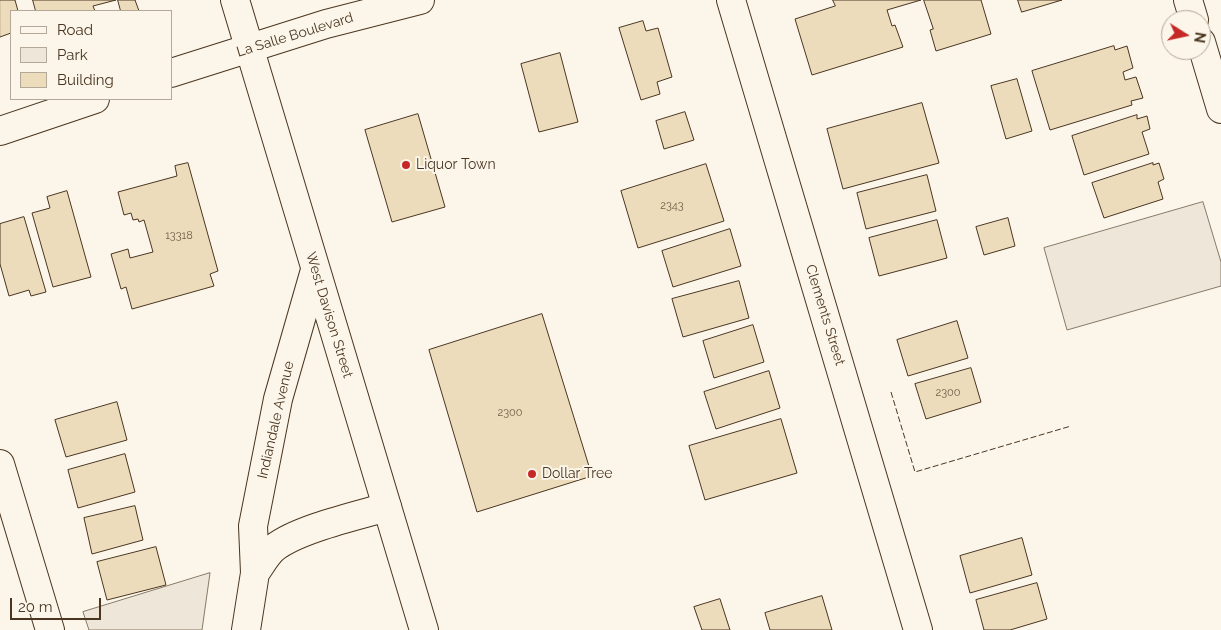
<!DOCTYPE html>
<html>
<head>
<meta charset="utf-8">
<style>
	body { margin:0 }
	#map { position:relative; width:1221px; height:630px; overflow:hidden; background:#fbf6e9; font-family:Raleway,sans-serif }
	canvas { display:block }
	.legend { position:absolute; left:10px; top:10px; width:162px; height:90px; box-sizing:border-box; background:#fbf6e9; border:1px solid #b4a999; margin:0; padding:6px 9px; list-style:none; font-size:15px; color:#4a3520 }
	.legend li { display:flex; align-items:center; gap:10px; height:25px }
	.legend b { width:25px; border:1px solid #b4a999 }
	.north { position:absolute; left:1161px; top:10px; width:50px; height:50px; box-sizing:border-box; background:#fbf6e9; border:1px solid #b4a999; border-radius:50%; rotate:100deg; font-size:14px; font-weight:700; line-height:20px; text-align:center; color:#4a3520 }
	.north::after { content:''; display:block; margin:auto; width:18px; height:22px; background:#c62828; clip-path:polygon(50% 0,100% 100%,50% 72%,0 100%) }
	.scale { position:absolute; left:10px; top:598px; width:91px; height:22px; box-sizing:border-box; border:2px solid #4a3520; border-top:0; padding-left:6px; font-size:15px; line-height:18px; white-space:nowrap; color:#4a3520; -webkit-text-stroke:4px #fbf6e9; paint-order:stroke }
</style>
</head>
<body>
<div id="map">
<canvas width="1221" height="630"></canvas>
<ul class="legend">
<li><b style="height:6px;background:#fbf6e9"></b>Road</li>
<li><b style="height:14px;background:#ede6d9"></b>Park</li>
<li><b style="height:14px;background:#ecdcbc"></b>Building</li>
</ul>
<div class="north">N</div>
<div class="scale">20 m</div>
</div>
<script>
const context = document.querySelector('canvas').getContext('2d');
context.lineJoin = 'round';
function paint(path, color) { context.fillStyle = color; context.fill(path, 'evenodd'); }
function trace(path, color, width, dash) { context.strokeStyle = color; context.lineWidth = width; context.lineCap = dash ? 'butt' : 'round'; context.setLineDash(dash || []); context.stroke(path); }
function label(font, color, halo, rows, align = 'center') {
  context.font = font + ' Raleway,sans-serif'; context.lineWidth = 4; context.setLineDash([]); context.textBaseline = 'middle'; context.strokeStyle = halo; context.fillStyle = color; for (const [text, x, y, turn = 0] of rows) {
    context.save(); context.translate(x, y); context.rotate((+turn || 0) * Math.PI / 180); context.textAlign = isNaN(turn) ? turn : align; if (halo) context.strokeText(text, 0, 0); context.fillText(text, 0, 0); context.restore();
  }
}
const green = new Path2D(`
	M 1203,202 L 1221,262 L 1221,286 L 1067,330 L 1044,248 Z
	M 210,573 L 202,630 L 89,630 L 83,612 Z`);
paint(green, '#ede6d9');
trace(green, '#887966', 1);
const building = new Path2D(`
	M 0,0 L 15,0 L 18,11 L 11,11 L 11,33 L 0,37 Z
	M 33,0 L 116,0 L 93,6 L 95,11 L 36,11 Z
	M 118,0 L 135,0 L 139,11 L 121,11 Z
	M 833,0 L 921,0 L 887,10 L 892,26 L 895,25 L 903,47 L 812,75 L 795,19 L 835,6 Z
	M 924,0 L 981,0 L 991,34 L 936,51 L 930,30 L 933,29 Z
	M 1018,0 L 1062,0 L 1022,12 Z
	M 643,21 L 646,31 L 658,28 L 672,77 L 657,82 L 660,94 L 641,100 L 619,28 Z
	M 1114,46 L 1115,50 L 1127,46 L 1133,68 L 1123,72 L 1125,80 L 1136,77 L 1143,98 L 1131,101 L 1132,105 L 1050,130 L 1032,71 Z
	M 560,53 L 578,122 L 539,132 L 521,64 Z
	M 1017,79 L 1032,131 L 1006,139 L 991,86 Z
	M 922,103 L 939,163 L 843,189 L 827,129 Z
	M 685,112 L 694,140 L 664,149 L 656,121 Z
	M 418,114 L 445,207 L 392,222 L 365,130 Z
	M 1137,115 L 1137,119 L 1147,116 L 1150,129 L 1142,132 L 1149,154 L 1084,175 L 1072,136 Z
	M 188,163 L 218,271 L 210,274 L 214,286 L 132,309 L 126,287 L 121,289 L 111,254 L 128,249 L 130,258 L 153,252 L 144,220 L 139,222 L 138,219 L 133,220 L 131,213 L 124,215 L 118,192 L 177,176 L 175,166 Z
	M 1153,163 L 1153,165 L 1159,163 L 1164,179 L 1158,182 L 1163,199 L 1104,218 L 1092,183 Z
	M 706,164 L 724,221 L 638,248 L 621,191 Z
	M 927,175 L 936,211 L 866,229 L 857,193 Z
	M 67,191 L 91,277 L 53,287 L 32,213 L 50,208 L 47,197 Z
	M 24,217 L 46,292 L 31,296 L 29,290 L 9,296 L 0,264 L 0,224 Z
	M 1008,218 L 1015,246 L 984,255 L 976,227 Z
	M 937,220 L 947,258 L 879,276 L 869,238 Z
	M 730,229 L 741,266 L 673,287 L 662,251 Z
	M 739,281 L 749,318 L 683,337 L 672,299 Z
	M 542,314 L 592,476 L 477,512 L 429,350 Z
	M 957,321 L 968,358 L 908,376 L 897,340 Z
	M 753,325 L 764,362 L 714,378 L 703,341 Z
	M 971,368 L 981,402 L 926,419 L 915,384 Z
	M 769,371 L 780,408 L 716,429 L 704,392 Z
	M 117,402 L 127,440 L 66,457 L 55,420 Z
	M 781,419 L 797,473 L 705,500 L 689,446 Z
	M 125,454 L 135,492 L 78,508 L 68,470 Z
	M 135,506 L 143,540 L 92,554 L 84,518 Z
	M 1022,538 L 1032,575 L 970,593 L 960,556 Z
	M 156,547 L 166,585 L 107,600 L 97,562 Z
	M 1037,583 L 1047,619 L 1010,630 L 984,630 L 976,600 Z
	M 822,596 L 832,630 L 770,630 L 765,613 Z
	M 720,599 L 730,630 L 702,630 L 694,607 Z`);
paint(building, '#ecdcbc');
trace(building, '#4a3520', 1);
const street = new Path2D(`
	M 731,0 L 918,630
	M 1188,0 L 1194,20
	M 1201,42 L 1221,109
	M 171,73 L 326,24 L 420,0
	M 0,131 L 95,99
	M 0,464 L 50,630
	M 255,573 C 261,565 266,555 274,548 C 298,529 356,516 387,507
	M 246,630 L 255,573 L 253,526 L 278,399 L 315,270`);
const highway = new Path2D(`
	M 235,0 L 424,630`);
trace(street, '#4a3520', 30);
trace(highway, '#4a3520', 30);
trace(street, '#fbf6e9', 28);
trace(highway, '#fbf6e9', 28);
trace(new Path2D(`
	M 891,392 L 915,472 L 1071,426`), '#4a3520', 1, [6, 2.5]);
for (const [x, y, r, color] of [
	[406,165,5,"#c62828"],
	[532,474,5,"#c62828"]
]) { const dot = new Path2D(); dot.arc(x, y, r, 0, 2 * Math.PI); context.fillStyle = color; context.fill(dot); trace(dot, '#fbf6e9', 2); }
label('11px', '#725f47', null, [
	["2343",672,206],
	["13318",179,236],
	["2300",948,393],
	["2300",510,413]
]);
label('14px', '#4a3520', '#fbf6e9', [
	["La Salle Boulevard",295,35,-17],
	["West Davison Street",329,315,73],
	["Clements Street",825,315,73],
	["Indiandale Avenue",276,420,-77]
]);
label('14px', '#4a3520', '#fbf6e9', [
	["Liquor Town",416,165],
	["Dollar Tree",542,474]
], 'left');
</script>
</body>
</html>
